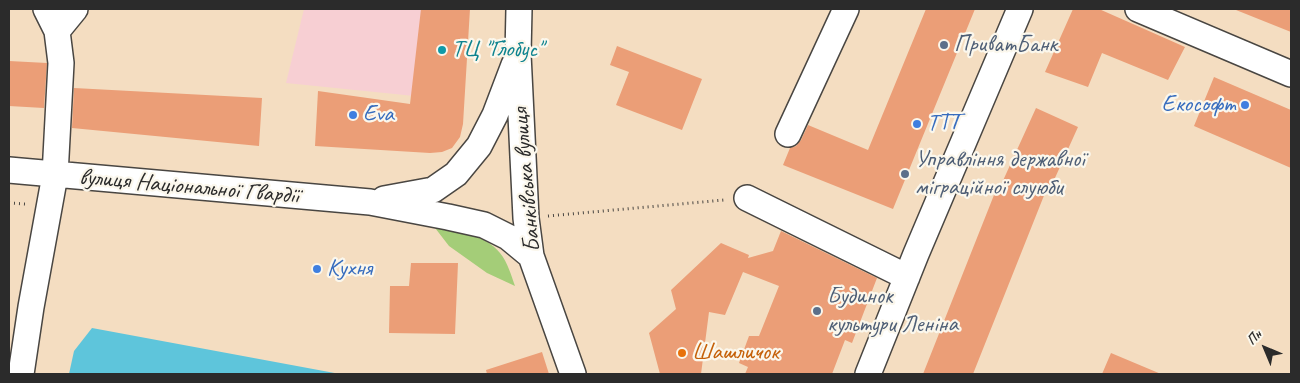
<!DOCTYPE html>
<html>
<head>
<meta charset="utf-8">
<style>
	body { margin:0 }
	#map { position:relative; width:1300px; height:383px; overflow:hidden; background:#f4ddc1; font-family:Caveat,sans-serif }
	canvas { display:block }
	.frame { position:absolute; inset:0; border:10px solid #2b2b2b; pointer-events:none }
	.north { position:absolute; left:1240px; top:323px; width:50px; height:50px; -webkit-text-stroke:4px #fbf7ec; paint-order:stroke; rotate:315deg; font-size:14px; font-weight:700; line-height:20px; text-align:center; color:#2b2b2b }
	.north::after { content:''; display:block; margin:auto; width:18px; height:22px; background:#2b2b2b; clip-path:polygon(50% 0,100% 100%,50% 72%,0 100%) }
</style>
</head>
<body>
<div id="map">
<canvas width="1300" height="383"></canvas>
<div class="frame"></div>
<div class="north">Пн</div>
</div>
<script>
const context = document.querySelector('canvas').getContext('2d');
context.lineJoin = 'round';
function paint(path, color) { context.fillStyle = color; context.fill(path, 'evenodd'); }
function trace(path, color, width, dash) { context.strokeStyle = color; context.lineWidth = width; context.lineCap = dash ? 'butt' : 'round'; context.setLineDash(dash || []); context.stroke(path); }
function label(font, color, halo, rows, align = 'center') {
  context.font = font + ' Caveat,sans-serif'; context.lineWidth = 4.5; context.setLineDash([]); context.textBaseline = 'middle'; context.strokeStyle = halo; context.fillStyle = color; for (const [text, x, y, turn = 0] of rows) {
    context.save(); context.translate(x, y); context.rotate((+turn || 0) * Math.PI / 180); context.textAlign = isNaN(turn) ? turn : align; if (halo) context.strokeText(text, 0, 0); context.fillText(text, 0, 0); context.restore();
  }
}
paint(new Path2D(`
	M 304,9 L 438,9 L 434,98 L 286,83 Z`), '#f7cfd3');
paint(new Path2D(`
	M 432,224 C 454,229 486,235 500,253 C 508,263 511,275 515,286 L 487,273 L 449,246 Z`), '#a4cd78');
paint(new Path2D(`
	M 92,328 L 340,374 L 69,374 L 74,351 Z`), '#5ec5db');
paint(new Path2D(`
	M 421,9 L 470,9 L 463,124 L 460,137 L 452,148 L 442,152 L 430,153 L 315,146 L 318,91 L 410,104 Z
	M 926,9 L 975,9 L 893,209 L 783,165 L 790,148 L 796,146 L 801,140 L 808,125 L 868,150 Z
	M 1073,9 L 1099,9 L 1185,47 L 1168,80 L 1102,53 L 1088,87 L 1045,72 Z
	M 1236,9 L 1291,9 L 1291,32 L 1236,10 Z
	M 617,46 L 702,79 L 682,130 L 616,105 L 629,72 L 610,65 Z
	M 9,61 L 47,63 L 44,108 L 9,106 Z
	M 1214,77 L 1291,110 L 1291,168 L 1194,126 Z
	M 74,88 L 262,98 L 259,146 L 72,128 Z
	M 1036,108 L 1078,127 L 1050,189 L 1047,188 L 973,374 L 923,374 L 994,195 L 996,196 Z
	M 781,231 L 877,278 L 852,343 L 845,340 L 832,374 L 745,374 L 748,367 L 739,363 L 749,336 L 759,336 L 779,286 L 743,272 L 725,315 L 709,312 L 701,374 L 660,374 L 649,333 L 676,309 L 671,290 L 721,243 L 749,255 L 748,258 L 773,251 Z
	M 411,263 L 458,263 L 455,334 L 389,333 L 390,286 L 409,286 Z
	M 542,352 L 549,374 L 487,374 L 486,370 Z
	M 1111,353 L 1161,374 L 1102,374 Z`), '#eb9e77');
const minor = new Path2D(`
	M 519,9 L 518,54 L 526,218 L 531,256 L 573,374
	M 1138,9 L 1291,74
	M 57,31 L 75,9
	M 788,134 L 846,9 L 845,9
	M 9,170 L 370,202 L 448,217 L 484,225 L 508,237 L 531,256
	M 747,198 L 907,277
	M 384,199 L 433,190 L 456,174 L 479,146 L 495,115 L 514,65
	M 21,374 L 31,307 L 55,175 L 61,63 L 57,31 L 46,9
	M 868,374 L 916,254 L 1020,9`);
trace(minor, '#494642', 28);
trace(new Path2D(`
	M 9,203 L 26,204
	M 548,216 L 724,200`), '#494642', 3, [1, 4]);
trace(minor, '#fff', 25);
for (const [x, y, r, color] of [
	[944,45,5,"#5c6f8a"],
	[442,50,5,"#0f9aa8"],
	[1245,105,5,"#3f7fe0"],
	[353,115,5,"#3f7fe0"],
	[917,124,5,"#3f7fe0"],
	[905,174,5,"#5c6f8a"],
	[317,269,5,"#3f7fe0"],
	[817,311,5,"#5c6f8a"],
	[682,353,5,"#e8710a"]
]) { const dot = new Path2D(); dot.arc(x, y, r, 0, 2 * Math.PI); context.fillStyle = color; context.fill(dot); trace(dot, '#fbf7ec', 2); }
label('24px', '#4e5e75', '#fbf7ec', [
	["ПриватБанк",954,45],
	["Управління державної",915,160],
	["міграційної слуюби",915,188],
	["Будинок",827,297],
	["культури Леніна",827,325]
], 'left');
label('24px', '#0d838f', '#fbf7ec', [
	["ТЦ \"Глобус\"",452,50]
], 'left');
label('24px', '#366cbe', '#fbf7ec', [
	["Екософт",1235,105,"right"],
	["Eva",363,115],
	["ТТТ",927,124],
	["Кухня",327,269]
], 'left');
label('24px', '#2b2b2b', '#fbf7ec', [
	["Банківська вулиця",527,180,-95],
	["вулиця Національної Гвардії",189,187,5]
]);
label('24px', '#c56008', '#fbf7ec', [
	["Шашличок",692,353]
], 'left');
</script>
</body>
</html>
